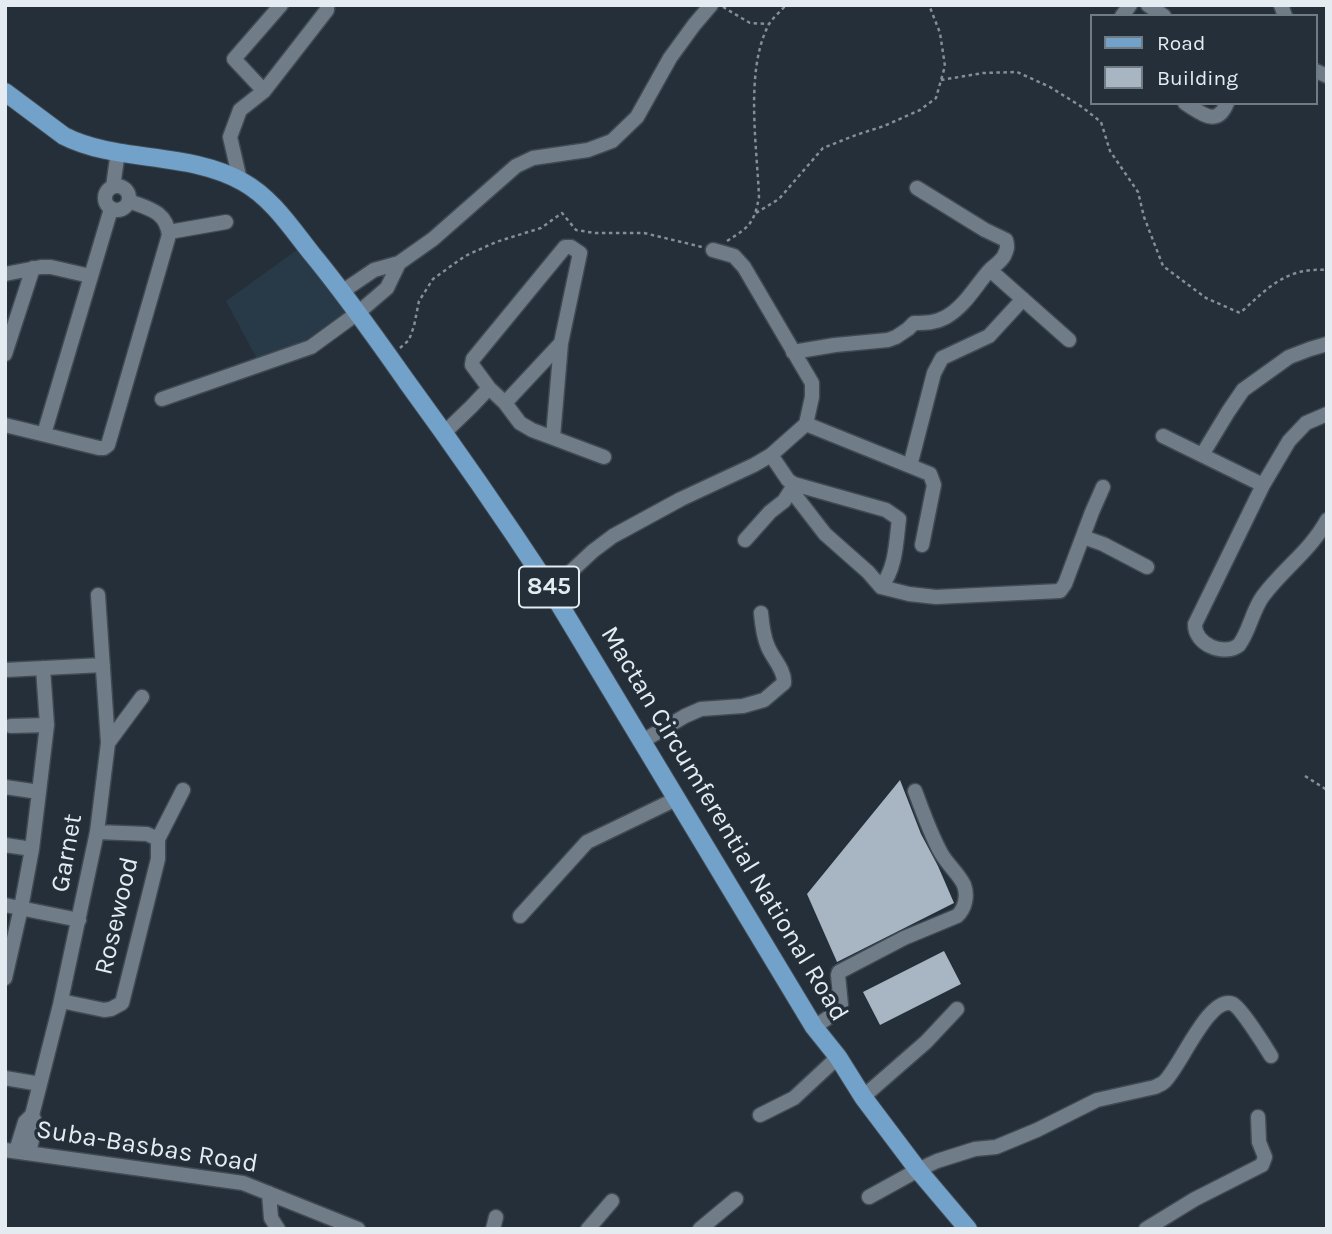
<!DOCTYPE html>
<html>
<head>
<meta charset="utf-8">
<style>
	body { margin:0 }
	#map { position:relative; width:1332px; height:1234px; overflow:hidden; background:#242f39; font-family:Karla,sans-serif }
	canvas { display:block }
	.frame { position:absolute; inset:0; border:7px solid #e4ecf2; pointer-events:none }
	.legend { position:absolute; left:1090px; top:14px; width:228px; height:91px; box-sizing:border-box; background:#242f39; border:2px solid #717b83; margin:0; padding:9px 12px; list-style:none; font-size:21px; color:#e4ecf2 }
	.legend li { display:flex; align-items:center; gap:14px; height:35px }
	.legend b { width:35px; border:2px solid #717b83 }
</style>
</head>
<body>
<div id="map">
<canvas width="1332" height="1234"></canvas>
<div class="frame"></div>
<ul class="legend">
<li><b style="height:9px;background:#72a1c9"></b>Road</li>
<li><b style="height:19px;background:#a8b5c2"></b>Building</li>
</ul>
</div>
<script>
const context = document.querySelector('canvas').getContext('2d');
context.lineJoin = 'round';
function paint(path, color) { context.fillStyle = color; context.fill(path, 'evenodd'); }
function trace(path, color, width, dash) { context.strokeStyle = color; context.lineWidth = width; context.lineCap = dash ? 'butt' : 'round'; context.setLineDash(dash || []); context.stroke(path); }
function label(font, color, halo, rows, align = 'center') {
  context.font = font + ' Karla,sans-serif'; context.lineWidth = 7; context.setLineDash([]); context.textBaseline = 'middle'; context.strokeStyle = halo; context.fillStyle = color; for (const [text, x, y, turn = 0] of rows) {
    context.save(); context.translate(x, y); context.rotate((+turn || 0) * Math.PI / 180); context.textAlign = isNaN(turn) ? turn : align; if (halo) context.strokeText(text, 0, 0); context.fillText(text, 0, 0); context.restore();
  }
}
paint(new Path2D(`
	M 298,249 L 349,317 L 306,348 L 257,359 L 226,301 Z`), '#283947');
paint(new Path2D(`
	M 900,780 L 921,834 L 938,866 L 954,903 L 837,962 L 807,894 Z
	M 944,951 L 961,984 L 880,1025 L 863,992 Z`), '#a8b5c2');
const minor = new Path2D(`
	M 1148,5 L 1164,16
	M 1281,5 L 1285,16
	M 1122,16 L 1130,5
	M 1316,71 L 1327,76
	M 264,91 L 234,59 L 281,5
	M 1185,103 C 1201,113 1217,128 1227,103
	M 240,180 L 230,137 L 240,110 L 264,91 L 327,10 L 327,5
	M105 198a12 12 0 1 1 24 0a12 12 0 1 1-24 0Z
	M 113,187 L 118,151
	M 169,232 L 226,222
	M 990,270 L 1069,340
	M 5,274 L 41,267 L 51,267 L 90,276
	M 343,291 L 374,270 L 399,263 L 433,239 L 516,166 L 533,158 L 588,150 L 612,141 L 637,117 L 670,58 L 694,25 L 711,5
	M 793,352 L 835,345 L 888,340 L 896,337 L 908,329 L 914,323 C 926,323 935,323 946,317 C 964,307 975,287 988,272 C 993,266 1000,263 1004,256 C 1007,250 1008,247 1006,240 L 985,230 L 917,188
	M 5,354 L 33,268
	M 162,399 L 311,347 L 359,312 L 387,288 L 399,263
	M 505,403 L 561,343
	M 1327,414 L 1306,423 L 1289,441 L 1263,485 L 1195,624 C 1194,644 1224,657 1239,645 C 1250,630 1252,611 1263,596 C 1283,569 1311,550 1327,520
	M 806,424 L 930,474 L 934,485 L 922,545
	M 5,425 L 99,448 L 104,448 L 108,445 L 169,235 C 166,211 149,209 129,201
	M 444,433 L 471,407 L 489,388
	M 44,434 L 111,209
	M 1163,436 L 1263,485
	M 553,437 L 561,343 L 580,253 L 571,247 L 565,247 L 473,359 L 472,365 L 489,388 L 505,403 L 520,423 L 532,430 L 604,457
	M 771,455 L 788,480 L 794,484 L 886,510 L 899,519 C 896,543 896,568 881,587
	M 1202,455 L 1228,412 L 1243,390 L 1289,357 L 1310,349 L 1327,344
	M 910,466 L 934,373 L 942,358 L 989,336 L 1023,299
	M 794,484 L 791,490 L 825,534 L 868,572 L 881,587 L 909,594 L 936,597 L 1060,591 L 1065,584 L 1092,512 L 1103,487
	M 1083,537 L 1103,544 L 1147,567
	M 745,540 L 770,512 L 784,501 L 791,490
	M 549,587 L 564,578 L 593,551 L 613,536 L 681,499 L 754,465 L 771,455 L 806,424 L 812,397 L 812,383 L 744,267 L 734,256 L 713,250
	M 5,670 L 103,665
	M 11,726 L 47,725
	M 641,742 L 685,716 L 701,709 L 743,706 L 764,700 L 784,683 C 785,670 773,659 768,647 C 763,636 762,624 761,613
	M 108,743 L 142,697
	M 5,787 L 39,792
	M 97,832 L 147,834 L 158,839
	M 5,845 L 32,849
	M 5,905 L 79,920
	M 520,916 L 587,842 L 676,799
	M 5,978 L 21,908 L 32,849 L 39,792 L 47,725 L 43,668
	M 61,1001 L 104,1010 L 111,1009 L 122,1003 L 158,859 L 158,839 L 183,790
	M 814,1027 L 840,1010 L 841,1005 L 838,975 L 839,972 L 904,938 L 957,916 C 965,909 968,896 964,885 C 959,874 947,864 941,853 C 930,833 923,812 915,791
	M 5,1078 L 40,1084
	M 863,1097 L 926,1042 L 957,1009
	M 760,1115 L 794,1098 L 838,1057
	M 5,1150 L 243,1183 L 358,1229
	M 16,1151 L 25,1122 L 32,1115 L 40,1084 L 60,1005 L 97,832 L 108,743 L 98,595
	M 29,1152 L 36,1124 L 32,1115
	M 269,1193 L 271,1218 L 278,1229
	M 869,1197 L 918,1170 L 937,1161 L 975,1149 L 996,1147 L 1037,1130 L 1097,1100 L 1155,1087 C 1157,1086 1162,1084 1164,1082 C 1180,1068 1209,994 1233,1004 C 1241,1008 1265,1046 1271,1056
	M 493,1229 L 496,1217
	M 588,1229 L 612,1201
	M 700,1229 L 736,1199
	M 1146,1229 L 1195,1199 L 1262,1165 L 1265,1157 L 1259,1142 L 1258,1117`);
const major = new Path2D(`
	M 5,92 L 64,136 C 117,163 188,151 243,182 C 272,198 292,229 312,254 C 346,295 376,338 407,382 C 456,449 503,517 549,587 L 814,1027 L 838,1057 L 863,1097 L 918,1170 L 968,1229`);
trace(minor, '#414a52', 17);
trace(major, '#414a52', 20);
trace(new Path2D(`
	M 723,7 L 750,23 L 768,24
	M 941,80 L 983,73 L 1017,72 L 1050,87 L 1082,107 L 1101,122 L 1110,151 L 1138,192 L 1144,217 L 1163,266 L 1206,298 L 1240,313 C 1268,288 1286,267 1327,270
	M 756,213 L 779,199 L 823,148 L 856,135 L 884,126 L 920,110 L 936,98 L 945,66 L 940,33 L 929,5
	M 727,241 C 749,227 754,224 759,197 C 757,146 745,72 768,26 C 772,18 780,12 786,5
	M 400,348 L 409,340 L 414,326 L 419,301 L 433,279 L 465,256 L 496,242 L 541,228 L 562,213 L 576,230 L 595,233 L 644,233 L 702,247
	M 1305,776 L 1327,790`), '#848e96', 2.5, [3.5, 3.5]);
trace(minor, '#707d89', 14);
trace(major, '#72a1c9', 18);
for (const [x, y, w] of [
	[549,587,60]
]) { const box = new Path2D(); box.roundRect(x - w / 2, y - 20.5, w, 41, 5); context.fillStyle = '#242f39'; context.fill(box); trace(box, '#e4ecf2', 2); }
label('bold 24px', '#e4ecf2', null, [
	["845",549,587]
]);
label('26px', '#e4ecf2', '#242f39', [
	["Mactan Circumferential National Road",724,824,59],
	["Garnet",67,853,-80],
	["Rosewood",117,916,-77],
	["Suba-Basbas Road",147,1147,9]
]);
</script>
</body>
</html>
